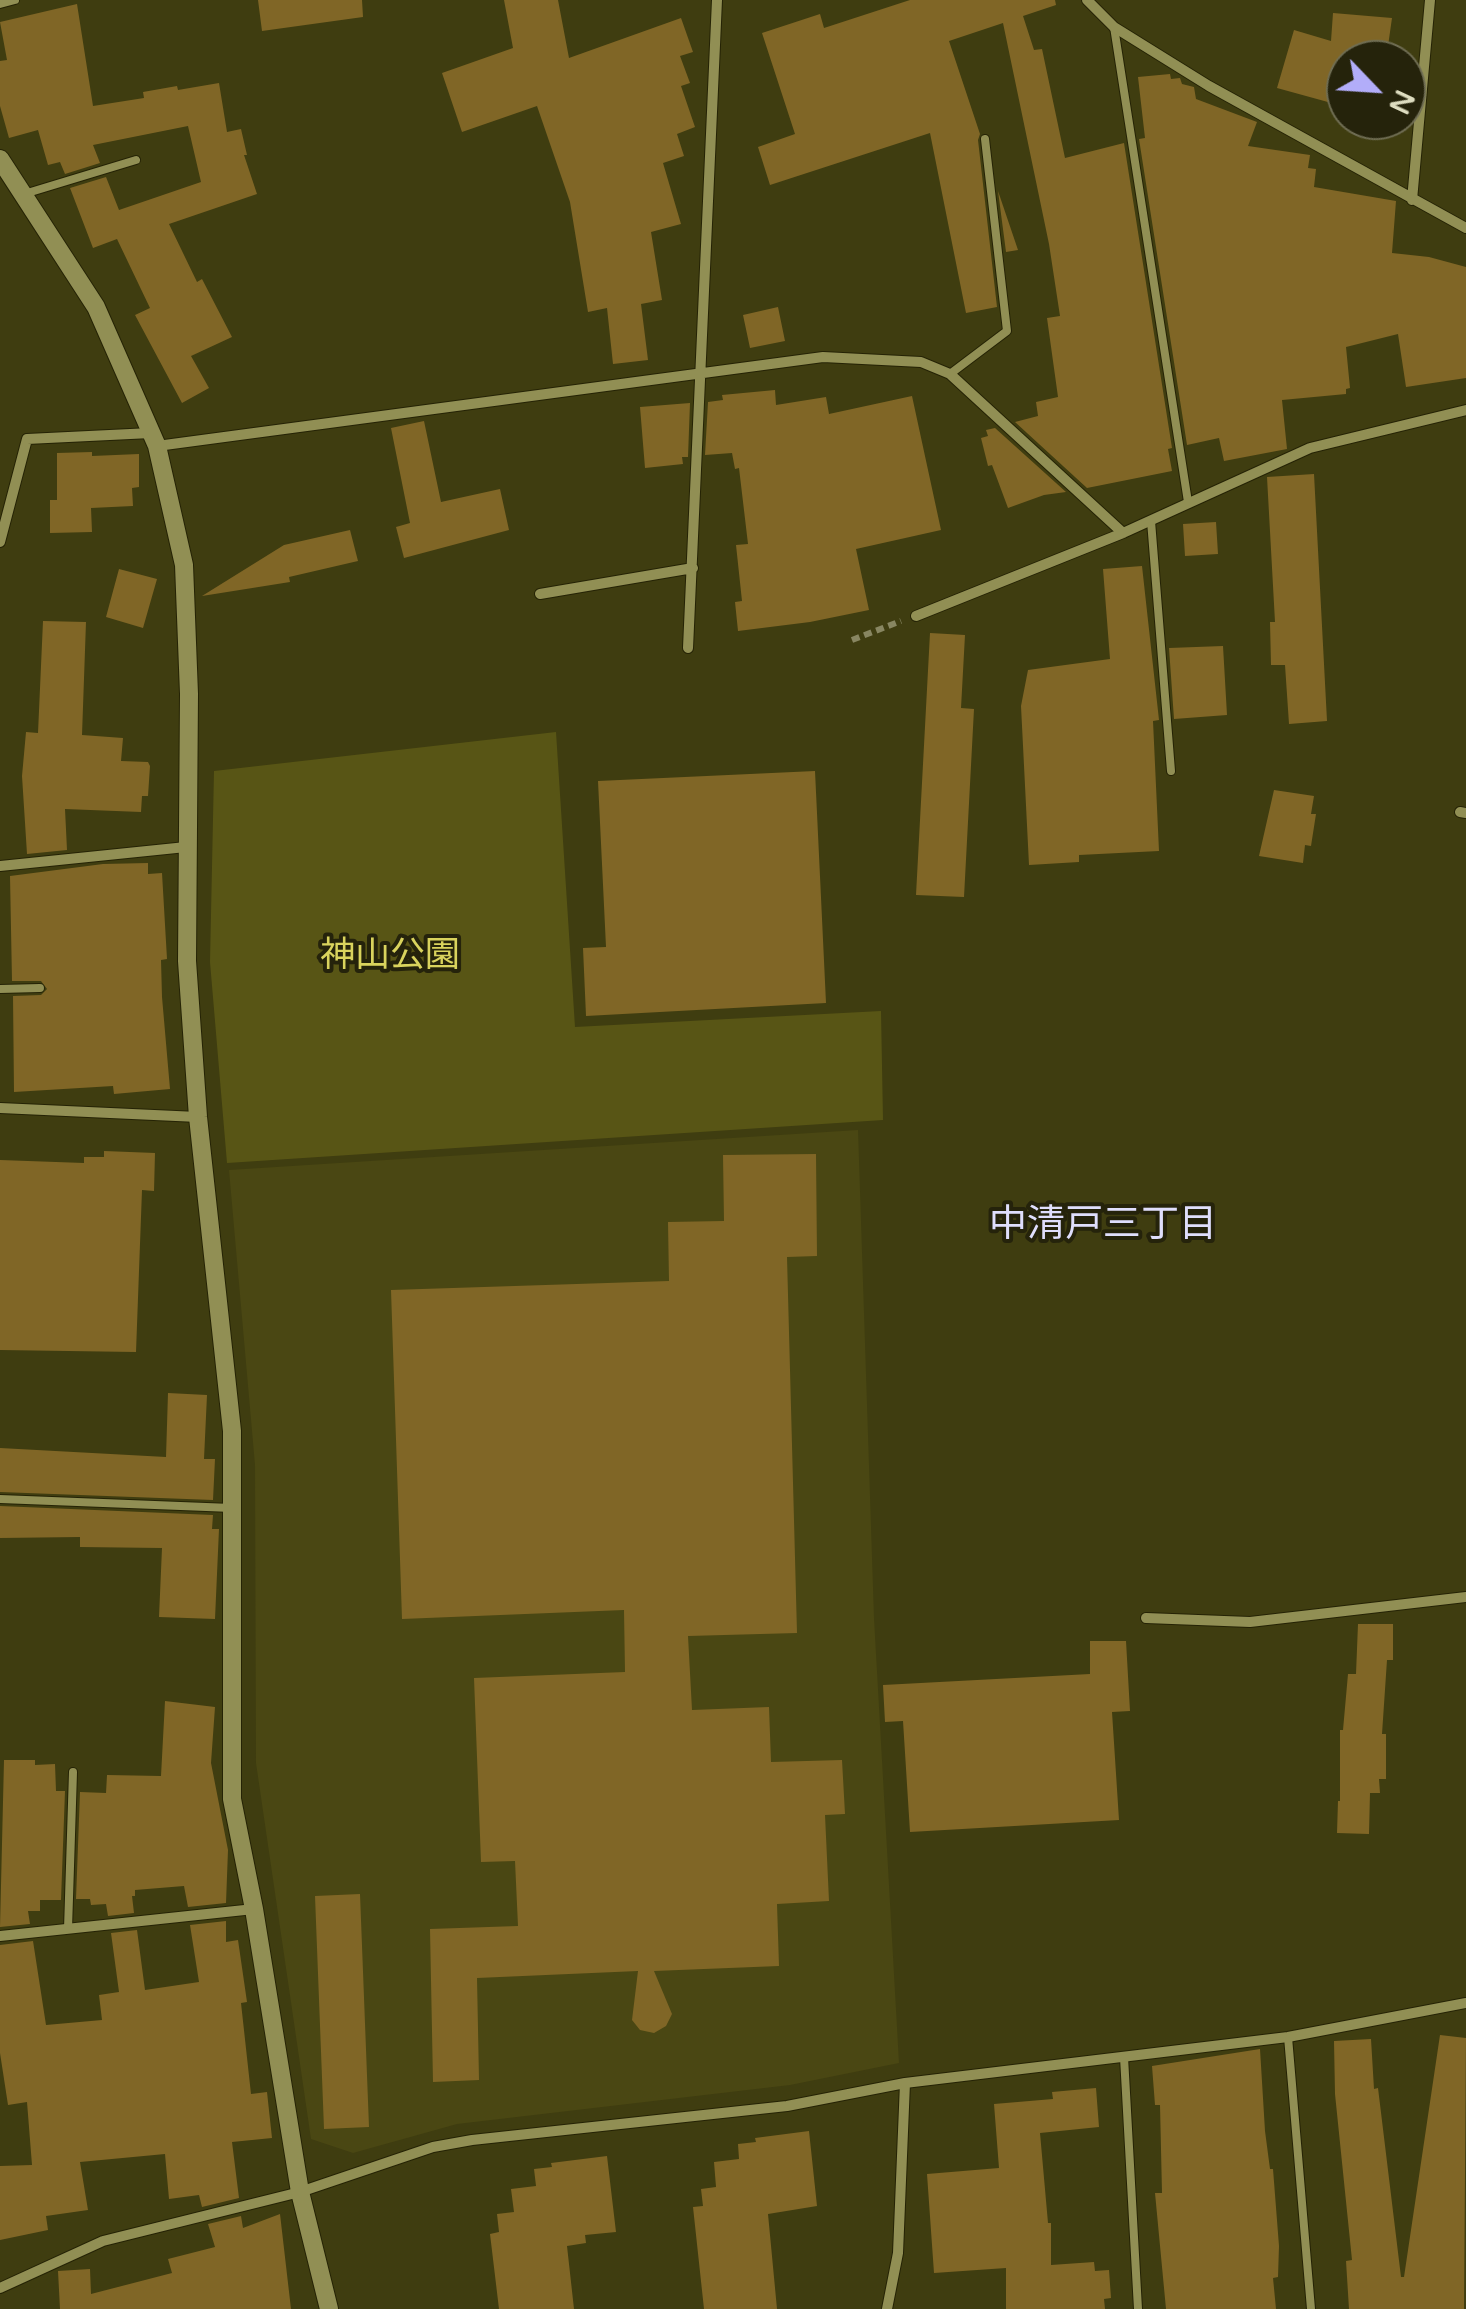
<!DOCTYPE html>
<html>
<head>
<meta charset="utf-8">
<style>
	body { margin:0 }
	#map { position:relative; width:1466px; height:2309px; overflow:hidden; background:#3f3d10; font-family:"Varela Round",sans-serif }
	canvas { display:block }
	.north { position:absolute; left:1326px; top:40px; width:100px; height:100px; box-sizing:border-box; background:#25230b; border:2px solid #6f6d53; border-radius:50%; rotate:115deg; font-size:28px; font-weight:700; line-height:40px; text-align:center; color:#deddc0 }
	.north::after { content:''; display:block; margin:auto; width:35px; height:45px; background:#b2adf9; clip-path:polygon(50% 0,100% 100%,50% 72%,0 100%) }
</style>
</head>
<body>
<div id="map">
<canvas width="1466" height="2309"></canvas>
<div class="north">N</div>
</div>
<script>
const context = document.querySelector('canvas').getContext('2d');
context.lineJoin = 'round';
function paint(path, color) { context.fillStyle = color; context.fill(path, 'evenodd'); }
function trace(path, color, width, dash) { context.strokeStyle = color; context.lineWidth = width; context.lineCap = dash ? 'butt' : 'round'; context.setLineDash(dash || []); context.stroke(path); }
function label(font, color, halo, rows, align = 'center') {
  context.font = font + ' "Varela Round","Noto Sans JP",sans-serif'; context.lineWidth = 8; context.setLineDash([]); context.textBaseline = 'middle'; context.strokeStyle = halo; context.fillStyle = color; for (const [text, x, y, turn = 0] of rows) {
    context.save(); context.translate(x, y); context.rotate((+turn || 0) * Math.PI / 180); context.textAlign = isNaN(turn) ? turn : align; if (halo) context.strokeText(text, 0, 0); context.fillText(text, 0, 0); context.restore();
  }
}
paint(new Path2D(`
	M 858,1130 L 874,1618 L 899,2063 L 790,2085 L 457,2124 L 353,2153 L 311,2139 L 256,1763 L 255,1465 L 229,1170 Z`), '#4a4713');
paint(new Path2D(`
	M 556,732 L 575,1027 L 881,1011 L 883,1120 L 227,1163 L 210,962 L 214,771 Z`), '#585515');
paint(new Path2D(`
	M 258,0 L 362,0 L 363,17 L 262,31 Z
	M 504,0 L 558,0 L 569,58 L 681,18 L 693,52 L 680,56 L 690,83 L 681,86 L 695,127 L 677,134 L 684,156 L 663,163 L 681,224 L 651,232 L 662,300 L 641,304 L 648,360 L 613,364 L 607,308 L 588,312 L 570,202 L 537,106 L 462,132 L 442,73 L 513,48 Z
	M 910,0 L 1055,0 L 1056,5 L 1023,16 L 1034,50 L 1042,49 L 1065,158 L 1124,143 L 1172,448 L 1168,449 L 1172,471 L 1087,488 L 1015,422 L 1038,416 L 1036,402 L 1058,397 L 1047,318 L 1060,316 L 1049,244 L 1003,23 L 949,41 L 980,134 L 978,140 L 997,307 L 966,313 L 930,133 L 770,185 L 758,147 L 795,134 L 762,33 L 820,14 L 824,28 Z
	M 77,4 L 93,106 L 144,98 L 143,92 L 177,86 L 178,90 L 219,83 L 227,132 L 241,129 L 247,155 L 244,155 L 257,194 L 169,224 L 197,282 L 202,279 L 232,337 L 191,356 L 209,388 L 182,403 L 135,315 L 150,308 L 117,239 L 93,248 L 70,188 L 106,177 L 119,210 L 201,182 L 188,126 L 93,145 L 100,163 L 65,174 L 60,162 L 48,165 L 38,130 L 9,138 L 0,106 L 0,61 L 7,60 L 0,22 Z
	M 1333,13 L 1392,18 L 1386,60 L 1346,60 L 1346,107 L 1277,88 L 1294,30 L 1331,41 Z
	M 1170,74 L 1171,79 L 1180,78 L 1182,84 L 1194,87 L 1196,99 L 1257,122 L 1248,146 L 1310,155 L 1308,168 L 1316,169 L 1314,187 L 1396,201 L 1392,253 L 1429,257 L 1466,267 L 1466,378 L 1406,387 L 1398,334 L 1346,347 L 1350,388 L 1346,389 L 1346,394 L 1282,400 L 1287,449 L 1224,461 L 1219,438 L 1187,445 L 1139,139 L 1145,138 L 1138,77 Z
	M 998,191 L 1018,250 L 1006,252 Z
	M 778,307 L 785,341 L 750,348 L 743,315 Z
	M 775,390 L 776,405 L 826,397 L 829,414 L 912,396 L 941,530 L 856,549 L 869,610 L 810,622 L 738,631 L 735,602 L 742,601 L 736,545 L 748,544 L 739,468 L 735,469 L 732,453 L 705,455 L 708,402 L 723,400 L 722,395 Z
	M 690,403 L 688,457 L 682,457 L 683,464 L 645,468 L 640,407 Z
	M 424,421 L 441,502 L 500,489 L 509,530 L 404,558 L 396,527 L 410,523 L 391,428 Z
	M 995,428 L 1066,492 L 1044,495 L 1008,508 L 992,465 L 988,466 L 981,438 L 988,436 L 986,430 Z
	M 92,452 L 92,456 L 139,454 L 139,487 L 132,488 L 133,506 L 91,508 L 92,532 L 50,533 L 50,500 L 57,500 L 57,453 Z
	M 1314,474 L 1327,721 L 1289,724 L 1285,665 L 1271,665 L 1270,622 L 1275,622 L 1267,477 Z
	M 1216,522 L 1218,554 L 1185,556 L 1183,524 Z
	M 350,530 L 358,561 L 289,577 L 290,582 L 202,596 L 284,545 Z
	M 1142,566 L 1159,720 L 1153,721 L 1159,851 L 1079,855 L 1079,862 L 1029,865 L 1021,706 L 1028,670 L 1110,659 L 1103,569 Z
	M 119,569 L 157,579 L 143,628 L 106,617 Z
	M 43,621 L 86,622 L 82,735 L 123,738 L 121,761 L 148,762 L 150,766 L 148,796 L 142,796 L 141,812 L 65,809 L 67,850 L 27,854 L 22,776 L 26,732 L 38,733 Z
	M 930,633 L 965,635 L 961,708 L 974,709 L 964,897 L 916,895 Z
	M 1223,646 L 1227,715 L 1174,719 L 1169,648 Z
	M 815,771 L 826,1003 L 586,1016 L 583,948 L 606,947 L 598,781 Z
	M 1274,790 L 1314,796 L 1311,814 L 1316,814 L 1311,846 L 1305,845 L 1303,863 L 1259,856 Z
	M 148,863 L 148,874 L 162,873 L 167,959 L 161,960 L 162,997 L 170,1089 L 114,1094 L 113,1086 L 14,1092 L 13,996 L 41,995 L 47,989 L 41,981 L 12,981 L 10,876 L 103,864 Z
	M 104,1151 L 155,1153 L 154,1191 L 142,1190 L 136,1352 L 0,1350 L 0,1160 L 84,1163 L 84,1157 L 104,1157 Z
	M 816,1154 L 817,1256 L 787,1257 L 797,1633 L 688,1636 L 692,1710 L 769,1707 L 771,1762 L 842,1760 L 845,1814 L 825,1815 L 829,1901 L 777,1904 L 779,1966 L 654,1971 L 672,2014 L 666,2026 L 654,2033 L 640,2030 L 632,2020 L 638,1971 L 477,1978 L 479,2080 L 433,2082 L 430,1929 L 518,1926 L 515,1861 L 481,1862 L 474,1678 L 625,1672 L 624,1610 L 402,1619 L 391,1290 L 669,1281 L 668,1222 L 724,1221 L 723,1155 Z
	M 168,1393 L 207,1395 L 204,1459 L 215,1459 L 213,1500 L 0,1492 L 0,1448 L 166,1457 Z
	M 0,1506 L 213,1515 L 212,1529 L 219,1529 L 215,1619 L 159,1617 L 162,1548 L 80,1547 L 80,1537 L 0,1538 Z
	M 1358,1624 L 1393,1624 L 1393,1660 L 1387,1660 L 1382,1734 L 1386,1734 L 1386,1779 L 1379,1779 L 1380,1793 L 1370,1793 L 1369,1834 L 1337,1833 L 1338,1801 L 1340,1801 L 1340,1730 L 1343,1730 L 1348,1674 L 1356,1674 Z
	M 1090,1641 L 1126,1641 L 1130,1711 L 1112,1712 L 1119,1820 L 910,1832 L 903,1721 L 885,1722 L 883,1685 L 1090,1674 Z
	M 165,1701 L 215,1707 L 211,1763 L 228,1850 L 226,1903 L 188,1907 L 184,1886 L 135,1890 L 135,1896 L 132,1896 L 134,1913 L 108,1916 L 106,1904 L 91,1905 L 90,1899 L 76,1899 L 80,1792 L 106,1793 L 107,1775 L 161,1776 Z
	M 4,1760 L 35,1760 L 35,1765 L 55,1764 L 56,1791 L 65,1791 L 61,1900 L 40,1900 L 40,1911 L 28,1911 L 30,1924 L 0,1927 Z
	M 360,1894 L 369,2127 L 324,2129 L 315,1896 Z
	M 226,1921 L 226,1942 L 238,1940 L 247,2002 L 241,2003 L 251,2094 L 267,2092 L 272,2138 L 232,2142 L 239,2198 L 202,2207 L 199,2195 L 169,2199 L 165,2154 L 80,2162 L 88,2210 L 46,2216 L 48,2230 L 0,2240 L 0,2166 L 32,2165 L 27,2102 L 8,2105 L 0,2053 L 0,1945 L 33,1941 L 46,2025 L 102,2020 L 99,1995 L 119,1992 L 111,1933 L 137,1930 L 145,1990 L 199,1982 L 190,1925 Z
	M 1440,2035 L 1466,2038 L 1464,2309 L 1349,2309 L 1346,2261 L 1352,2260 L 1335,2094 L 1334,2041 L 1371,2039 L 1374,2089 L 1378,2088 L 1401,2277 L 1404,2277 Z
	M 1260,2049 L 1265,2131 L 1270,2169 L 1273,2169 L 1279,2246 L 1278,2277 L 1273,2278 L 1276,2309 L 1166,2309 L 1155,2193 L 1162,2193 L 1160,2105 L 1155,2105 L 1152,2066 Z
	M 1096,2088 L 1099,2127 L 1040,2133 L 1048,2223 L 1051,2223 L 1051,2265 L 1094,2262 L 1095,2271 L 1109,2270 L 1111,2298 L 1104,2299 L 1105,2309 L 1006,2309 L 1006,2268 L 934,2273 L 927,2174 L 999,2168 L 994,2104 L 1053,2099 L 1052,2092 Z
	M 809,2131 L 817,2206 L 768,2214 L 777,2309 L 704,2309 L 693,2207 L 703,2206 L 701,2189 L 716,2187 L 714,2162 L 739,2159 L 738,2144 L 756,2142 L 755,2138 Z
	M 607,2156 L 616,2232 L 585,2235 L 586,2243 L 567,2246 L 574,2309 L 499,2309 L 490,2234 L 499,2232 L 497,2214 L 514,2212 L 511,2189 L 536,2186 L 534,2169 L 552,2167 L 551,2163 Z
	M 280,2214 L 291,2309 L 60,2309 L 58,2271 L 90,2269 L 91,2294 L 172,2273 L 168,2259 L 215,2247 L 208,2224 L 241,2216 L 243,2228 Z`), '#806626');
const service = new Path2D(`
	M 0,4 L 15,0
	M 1114,27 L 1188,502
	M 24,194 L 136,160
	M 950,374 L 1007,331 L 985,139
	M 1151,521 L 1171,771
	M 0,989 L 40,988
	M 0,1499 L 232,1508
	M 68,1929 L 73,1772
	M 1288,2037 L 1311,2309
	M 1124,2057 L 1138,2309`);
const minor = new Path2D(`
	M 1087,0 L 1114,27 L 1209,86 L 1466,228
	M 1412,200 L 1430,0
	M 157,446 L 823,357 L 921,362 L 950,374 L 1123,533
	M 0,542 L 27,439 L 151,433
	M 540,594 L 693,568
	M 916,616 L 1123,533 L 1310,448 L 1466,410
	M 688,648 L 717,0
	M 1460,812 L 1466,813
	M 0,866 L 186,847
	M 0,1108 L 198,1117
	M 1146,1618 L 1250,1622 L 1466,1597
	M 0,1936 L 254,1909
	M 0,2288 L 103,2241 L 300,2192 L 433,2147 L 472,2140 L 787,2106 L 905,2083 L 1288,2037 L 1466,2003
	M 887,2309 L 898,2253 L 905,2083`);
const tertiary = new Path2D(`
	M 0,159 L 96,307 L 157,446 L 184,565 L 189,694 L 187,961 L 198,1117 L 232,1431 L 232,1799 L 254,1909 L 300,2192 L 329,2309`);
trace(service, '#252305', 10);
trace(minor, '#252305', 12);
trace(tertiary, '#252305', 20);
trace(new Path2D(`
	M 852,640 L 901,621`), '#888661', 6, [8, 5]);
trace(service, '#918f54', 8);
trace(minor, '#918f54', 10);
trace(tertiary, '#918f54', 18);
label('35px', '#d9d35d', '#25230b', [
	["神山公園",390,957]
]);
label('38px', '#dfdefc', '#25230b', [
	["中清戸三丁目",1103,1226]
]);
</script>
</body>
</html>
